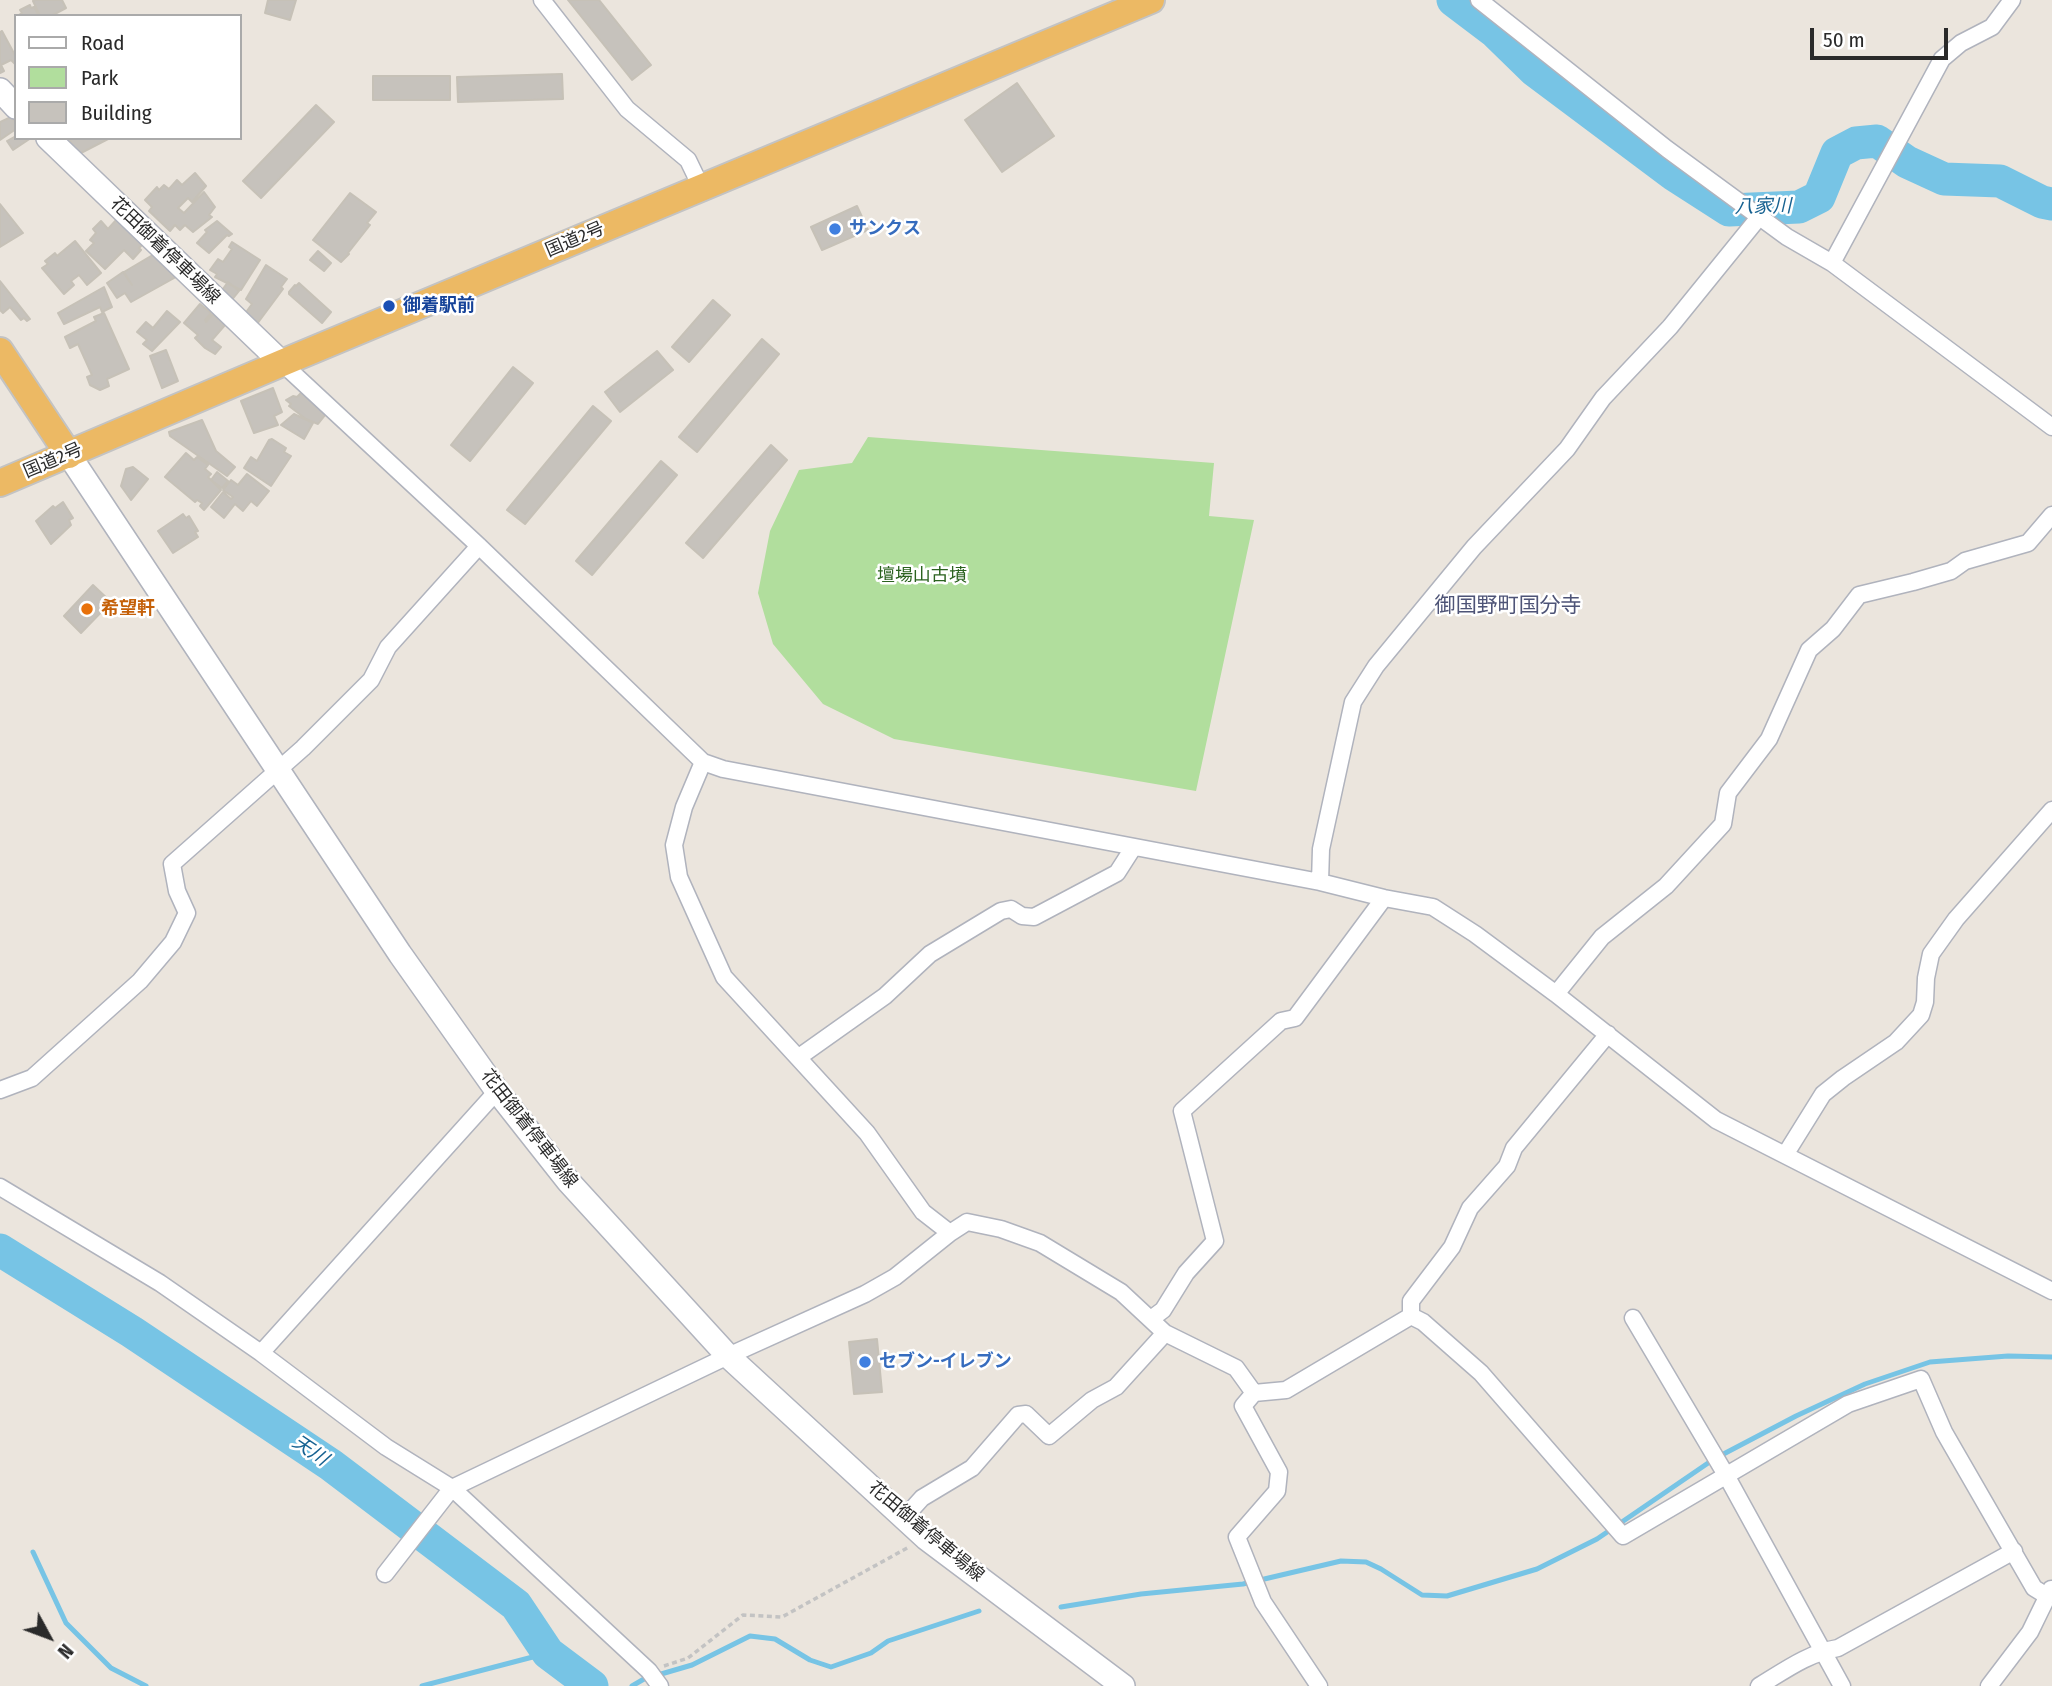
<!DOCTYPE html>
<html>
<head>
<meta charset="utf-8">
<style>
	body { margin:0 }
	#map { position:relative; width:2052px; height:1686px; overflow:hidden; background:#ebe5dd; font-family:"Fira Sans Condensed",sans-serif }
	canvas { display:block }
	.legend { position:absolute; left:14px; top:14px; width:228px; height:126px; box-sizing:border-box; background:#fff; border:2px solid #aaa; margin:0; padding:9px 12px; list-style:none; font-size:21px; color:#2a2a2a }
	.legend li { display:flex; align-items:center; gap:14px; height:35px }
	.legend b { width:35px; border:2px solid #aaa }
	.north { position:absolute; left:14px; top:1602px; width:70px; height:70px; -webkit-text-stroke:5px #fff; paint-order:stroke; rotate:131deg; font-size:19px; font-weight:700; line-height:28px; text-align:center; color:#2a2a2a }
	.north::after { content:''; display:block; margin:auto; width:24px; height:32px; background:#2a2a2a; clip-path:polygon(50% 0,100% 100%,50% 72%,0 100%) }
	.scale { position:absolute; left:1810px; top:28px; width:138px; height:32px; box-sizing:border-box; border:4px solid #2a2a2a; border-top:0; padding-left:9px; font-size:21px; line-height:24px; white-space:nowrap; color:#2a2a2a; -webkit-text-stroke:5px #fff; paint-order:stroke }
</style>
</head>
<body>
<div id="map">
<canvas width="2052" height="1686"></canvas>
<ul class="legend">
<li><b style="height:9px;background:#fff"></b>Road</li>
<li><b style="height:19px;background:#b1de9d"></b>Park</li>
<li><b style="height:19px;background:#c6c2bc"></b>Building</li>
</ul>
<div class="north">N</div>
<div class="scale">50 m</div>
</div>
<script>
const context = document.querySelector('canvas').getContext('2d');
context.lineJoin = 'round';
function paint(path, color) { context.fillStyle = color; context.fill(path, 'evenodd'); }
function trace(path, color, width, dash) { context.strokeStyle = color; context.lineWidth = width; context.lineCap = dash ? 'butt' : 'round'; context.setLineDash(dash || []); context.stroke(path); }
function label(font, color, halo, rows, align = 'center') {
  context.font = font + ' "Fira Sans Condensed","Noto Sans JP",sans-serif'; context.lineWidth = 5; context.setLineDash([]); context.textBaseline = 'middle'; context.strokeStyle = halo; context.fillStyle = color; for (const [text, x, y, turn = 0] of rows) {
    context.save(); context.translate(x, y); context.rotate((+turn || 0) * Math.PI / 180); context.textAlign = isNaN(turn) ? turn : align; if (halo) context.strokeText(text, 0, 0); context.fillText(text, 0, 0); context.restore();
  }
}
paint(new Path2D(`
	M 868,437 L 1214,463 L 1209,516 L 1254,520 L 1196,791 L 894,739 L 823,704 L 773,644 L 758,593 L 770,531 L 799,470 L 852,463 Z`), '#b1de9d');
trace(new Path2D(`
	M 33,1552 L 66,1623 L 111,1668 L 146,1686
	M 1061,1607 L 1141,1594 L 1243,1584 L 1341,1561 L 1366,1562 L 1381,1569 L 1422,1595 L 1447,1596 L 1537,1569 L 1597,1539 L 1714,1459 L 1796,1416 L 1865,1384 L 1930,1362 L 2008,1356 L 2052,1357
	M 422,1686 L 548,1653
	M 632,1686 L 644,1679 L 692,1665 L 750,1636 L 775,1639 L 810,1660 L 831,1667 L 871,1653 L 888,1641 L 979,1611`), '#77c4e5', 5);
trace(new Path2D(`
	M 1453,0 L 1494,31 L 1534,70 L 1673,174 L 1729,210 L 1799,207 L 1819,197 L 1837,153 L 1856,143 L 1877,141 L 1907,162 L 1944,179 L 2000,181 L 2042,202 L 2052,204
	M 0,1250 L 132,1332 L 331,1465 L 516,1605 L 548,1653 L 592,1686`), '#77c4e5', 33);
const building = new Path2D(`
	M 35,0 L 62,0 L 66,8 L 51,16 L 40,16 L 33,1 Z
	M 268,0 L 296,0 L 290,20 L 265,13 Z
	M 568,0 L 599,0 L 651,65 L 632,80 Z
	M 30,5 L 31,8 L 34,7 L 39,16 L 17,16 L 22,13 L 20,10 Z
	M 2,31 L 16,57 L 16,65 L 11,60 L 1,65 L 4,71 L 0,73 L 0,32 Z
	M 562,74 L 563,99 L 458,102 L 457,77 Z
	M 373,76 L 450,76 L 450,100 L 373,100 Z
	M 1017,83 L 1054,136 L 1002,172 L 965,120 Z
	M 316,105 L 334,122 L 261,198 L 243,181 Z
	M 11,117 L 16,122 L 16,129 L 0,140 L 0,122 Z
	M 16,136 L 16,138 L 31,138 L 13,150 L 7,141 Z
	M 69,138 L 110,138 L 77,155 Z
	M 195,173 L 206,186 L 192,202 L 188,198 L 178,208 L 184,213 L 204,192 L 215,207 L 209,215 L 212,217 L 193,232 L 185,225 L 180,230 L 175,225 L 170,231 L 149,211 L 152,207 L 145,200 L 157,187 L 159,190 L 164,185 L 169,189 L 177,180 L 182,185 Z
	M 350,193 L 376,212 L 367,223 L 370,225 L 348,253 L 349,254 L 341,262 L 313,240 Z
	M 0,204 L 23,233 L 0,247 Z
	M 857,206 L 868,230 L 822,250 L 811,227 Z
	M 117,219 L 143,244 L 139,248 L 141,250 L 133,259 L 124,250 L 105,269 L 86,251 L 94,243 L 90,240 L 96,233 L 93,229 L 101,221 L 108,229 Z
	M 217,221 L 232,234 L 229,236 L 227,235 L 209,253 L 197,243 L 207,232 L 205,230 Z
	M 75,241 L 101,273 L 87,285 L 79,275 L 71,281 L 74,285 L 64,294 L 42,268 L 48,264 L 45,261 L 55,253 L 57,256 Z
	M 232,242 L 260,260 L 241,290 L 215,277 L 217,274 L 210,270 L 218,259 L 223,262 L 232,249 L 229,247 Z
	M 318,251 L 331,263 L 324,271 L 310,260 Z
	M 156,253 L 167,263 L 176,277 L 131,302 L 125,293 L 117,298 L 107,283 L 123,272 L 132,285 L 124,272 Z
	M 266,265 L 287,279 L 281,287 L 283,289 L 257,324 L 244,315 L 252,304 L 246,299 Z
	M 0,281 L 30,319 L 27,321 L 24,318 L 21,320 L 10,307 L 3,313 L 0,310 Z
	M 228,282 L 239,291 L 231,301 L 220,293 Z
	M 299,283 L 331,312 L 322,323 L 289,294 L 289,292 L 295,285 L 296,286 Z
	M 104,287 L 112,307 L 102,312 L 100,307 L 64,324 L 58,313 Z
	M 713,300 L 730,315 L 689,362 L 672,347 Z
	M 200,304 L 211,313 L 205,320 L 206,322 L 213,314 L 225,325 L 212,340 L 221,347 L 215,354 L 205,348 L 195,338 L 198,335 L 184,323 Z
	M 167,311 L 180,322 L 152,351 L 143,344 L 147,340 L 137,332 L 146,322 L 153,328 Z
	M 104,313 L 129,369 L 107,379 L 109,386 L 100,390 L 90,385 L 87,377 L 92,375 L 78,344 L 70,348 L 65,337 L 96,321 L 94,317 Z
	M 762,339 L 779,354 L 697,452 L 679,437 Z
	M 166,350 L 178,381 L 162,388 L 150,356 Z
	M 657,351 L 673,370 L 620,412 L 605,392 Z
	M 513,367 L 533,383 L 470,461 L 451,445 Z
	M 273,388 L 282,412 L 274,416 L 278,425 L 254,433 L 241,401 Z
	M 302,392 L 326,414 L 318,424 L 306,419 L 289,406 L 291,404 L 286,400 L 293,396 L 297,397 Z
	M 593,406 L 611,421 L 525,524 L 507,510 Z
	M 294,414 L 313,423 L 304,439 L 281,425 Z
	M 202,420 L 216,451 L 235,467 L 227,476 L 170,436 L 169,432 Z
	M 272,439 L 286,448 L 284,452 L 291,456 L 271,486 L 244,468 L 251,457 L 257,461 L 269,440 Z
	M 771,445 L 787,460 L 703,558 L 686,543 Z
	M 186,453 L 194,460 L 197,457 L 208,465 L 205,469 L 211,474 L 208,477 L 221,490 L 204,510 L 200,506 L 202,503 L 197,500 L 195,502 L 165,477 Z
	M 661,461 L 677,475 L 592,575 L 576,561 Z
	M 133,467 L 148,479 L 131,500 L 121,486 L 126,469 Z
	M 217,472 L 228,481 L 222,488 L 211,480 Z
	M 247,474 L 269,491 L 257,506 L 251,501 L 243,511 L 235,504 L 224,518 L 211,507 L 223,492 L 231,499 L 233,497 L 223,490 L 231,480 L 238,485 Z
	M 63,502 L 73,518 L 69,520 L 71,525 L 51,544 L 36,521 L 53,506 L 55,508 Z
	M 183,514 L 186,518 L 189,516 L 198,531 L 195,532 L 198,537 L 173,553 L 158,531 Z
	M 93,585 L 111,602 L 81,633 L 64,616 Z
	M 877,1339 L 882,1392 L 854,1394 L 849,1342 Z`);
paint(building, '#c6c2bc');
trace(building, '#c6c1b7', 2);
const minor = new Path2D(`
	M 542,0 L 627,109 L 688,160 L 701,187
	M 1479,0 L 1667,149 L 1787,237 L 1832,263 L 2052,427
	M 1832,263 L 1942,59 L 1961,43 L 1992,27 L 2012,0
	M 282,363 L 479,546 L 703,762 L 723,769 L 1320,882 L 1384,898 L 1433,907 L 1475,934 L 1556,994 L 1716,1120 L 2052,1291
	M 703,762 L 684,807 L 674,845 L 679,877 L 724,977 L 867,1133 L 923,1212 L 950,1233
	M 1320,882 L 1321,849 L 1353,702 L 1376,666 L 1474,547 L 1567,449 L 1603,398 L 1670,327 L 1760,216
	M 1556,994 L 1602,937 L 1666,886 L 1723,824 L 1728,793 L 1769,739 L 1809,650 L 1833,629 L 1859,595 L 1913,582 L 1951,571 L 1965,561 L 2028,543 L 2052,515
	M 799,1057 L 885,996 L 930,954 L 1001,911 L 1011,909 L 1022,916 L 1034,917 L 1117,873 L 1133,848
	M 0,1090 L 32,1078 L 140,981 L 173,942 L 187,913 L 177,891 L 172,864 L 303,748 L 371,680 L 388,647 L 479,546
	M 1785,1155 L 1823,1094 L 1843,1078 L 1896,1042 L 1921,1015 L 1925,1002 L 1926,978 L 1931,954 L 1956,919 L 2052,810
	M 0,1187 L 160,1283 L 261,1353 L 386,1447 L 452,1488 L 649,1671 L 660,1686
	M 1411,1316 L 1423,1322 L 1481,1373 L 1623,1536 L 1848,1404 L 1921,1379 L 1944,1432 L 2034,1588 L 2047,1596
	M 1411,1316 L 1411,1301 L 1452,1247 L 1470,1208 L 1507,1166 L 1514,1148 L 1608,1034
	M 1633,1318 L 1726,1475 L 1842,1686
	M 1151,1319 L 1163,1310 L 1186,1273 L 1215,1241 L 1182,1111 L 1281,1021 L 1295,1018 L 1384,898
	M 261,1353 L 497,1091
	M 904,1518 L 922,1498 L 972,1468 L 1018,1415 L 1026,1414 L 1049,1436 L 1092,1400 L 1116,1387 L 1165,1333
	M 385,1574 L 452,1488 L 728,1356 L 865,1294 L 895,1277 L 950,1233 L 967,1222 L 1001,1229 L 1040,1243 L 1121,1292 L 1165,1333 L 1236,1368 L 1254,1393
	M 1319,1686 L 1263,1602 L 1237,1537 L 1277,1491 L 1279,1472 L 1243,1406 L 1254,1393 L 1286,1390 L 1411,1316
	M 1759,1686 C 1784,1671 1808,1653 1838,1648 L 2014,1551
	M 1989,1686 L 2030,1632 L 2051,1589`);
const secondary = new Path2D(`
	M 0,90 L 16,107
	M 48,138 L 282,363
	M 69,455 L 400,954 L 497,1091 L 568,1181 L 728,1356 L 926,1538 L 1123,1686`);
const trunk = new Path2D(`
	M 0,351 L 69,455
	M 0,483 L 282,363 L 1151,0`);
trace(minor, '#b0b3bd', 19);
trace(secondary, '#b0b3bd', 26);
trace(trunk, '#c3c3c3', 30);
trace(new Path2D(`
	M 664,1666 L 688,1658 L 743,1615 L 782,1617 L 909,1547`), '#c3c3c3', 3.5, [5, 3.5]);
trace(minor, '#fff', 16);
trace(secondary, '#fff', 23);
trace(trunk, '#ecb964', 26);
for (const [x, y, r, color] of [
	[835,229,7,"#3f7fe0"],
	[389,306,7,"#1a4fb4"],
	[87,609,7,"#e8710a"],
	[865,1362,7,"#3f7fe0"]
]) { const dot = new Path2D(); dot.arc(x, y, r, 0, 2 * Math.PI); context.fillStyle = color; context.fill(dot); trace(dot, '#fff', 2.5); }
label('bold 18px', '#366cbe', '#fff', [
	["サンクス",849,229],
	["セブン-イレブン",879,1362]
], 'left');
label('18px', '#2a2a2a', '#fff', [
	["国道2号",575,240,-23],
	["花田御着停車場線",165,251,44],
	["国道2号",53,461,-23],
	["花田御着停車場線",529,1129,52],
	["花田御着停車場線",926,1532,40]
]);
label('bold 18px', '#164399', '#fff', [
	["御着駅前",403,306]
], 'left');
label('18px', '#2b621f', '#fff', [
	["壇場山古墳",922,576]
]);
label('bold 18px', '#c56008', '#fff', [
	["希望軒",101,609]
], 'left');
label('italic 19px', '#176291', '#fff', [
	["八家川",1763,207,-1],
	["天川",310,1451,34]
]);
label('21px', '#4e5477', '#fff', [
	["御国野町国分寺",1508,606]
]);
</script>
</body>
</html>
